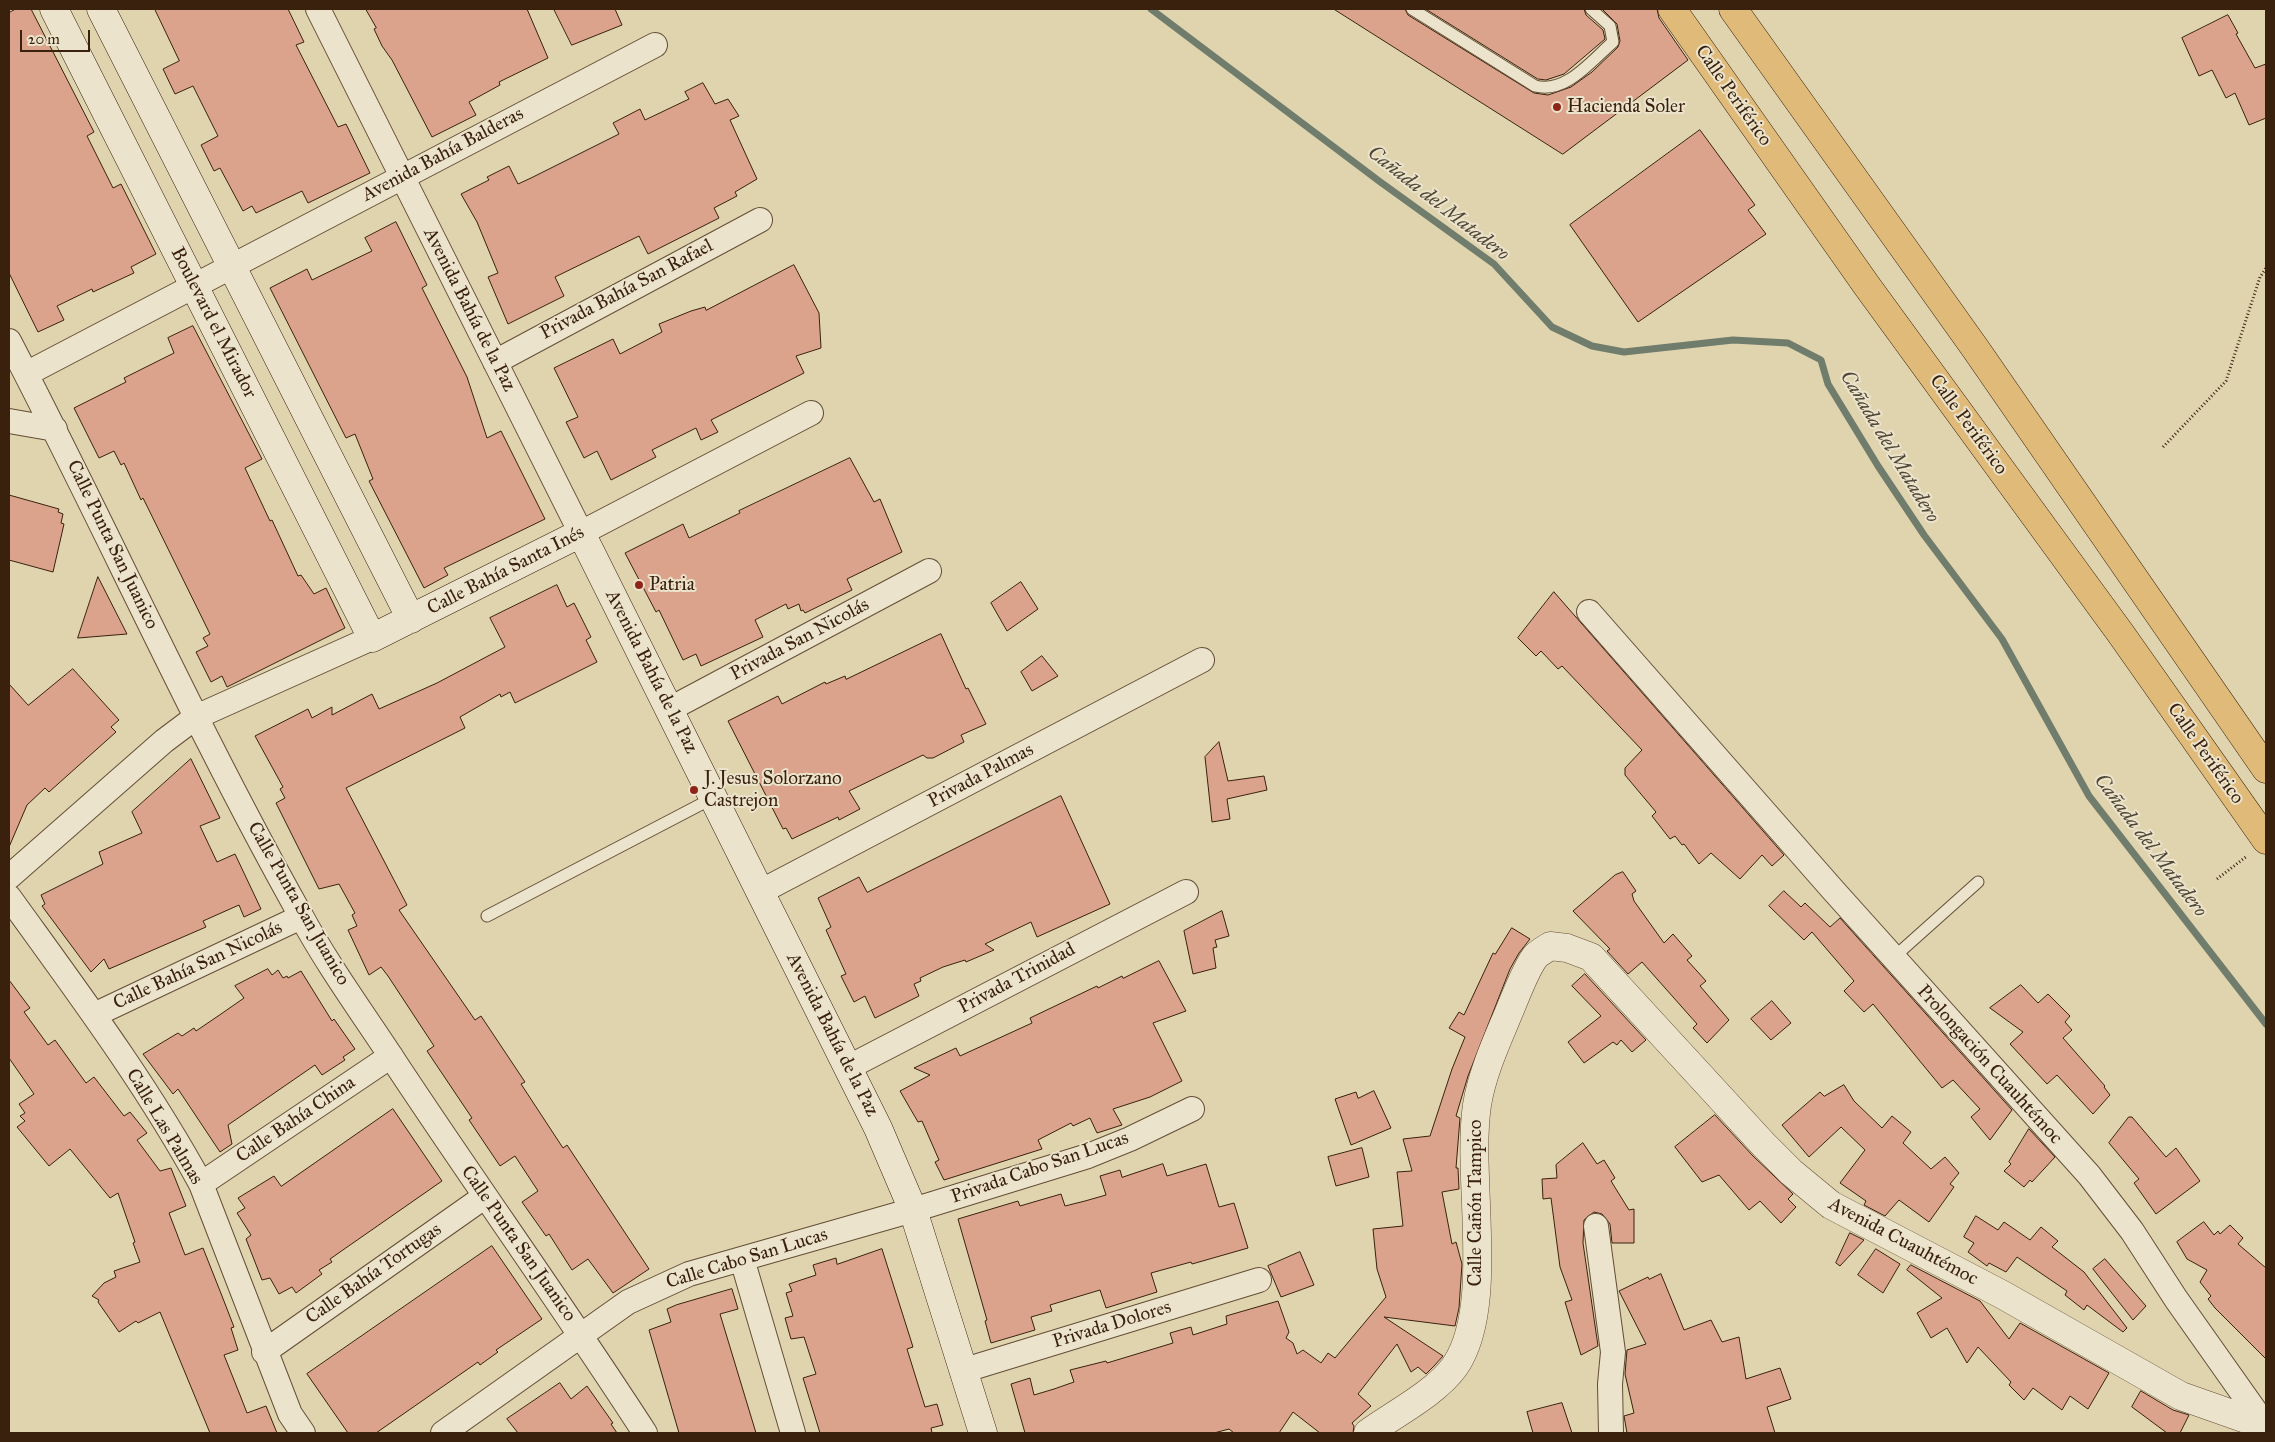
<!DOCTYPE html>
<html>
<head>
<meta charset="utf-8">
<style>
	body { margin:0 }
	#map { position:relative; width:2275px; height:1442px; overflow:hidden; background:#e0d4af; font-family:"IM FELL Great Primer",serif }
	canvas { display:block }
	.frame { position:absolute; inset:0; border:10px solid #39210e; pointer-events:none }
	.scale { position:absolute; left:20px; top:30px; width:70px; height:22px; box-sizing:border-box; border:2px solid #39210e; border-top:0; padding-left:6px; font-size:15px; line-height:18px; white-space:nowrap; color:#39210e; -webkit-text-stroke:4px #ebe3cb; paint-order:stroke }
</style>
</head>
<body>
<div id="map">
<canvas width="2275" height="1442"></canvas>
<div class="frame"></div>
<div class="scale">20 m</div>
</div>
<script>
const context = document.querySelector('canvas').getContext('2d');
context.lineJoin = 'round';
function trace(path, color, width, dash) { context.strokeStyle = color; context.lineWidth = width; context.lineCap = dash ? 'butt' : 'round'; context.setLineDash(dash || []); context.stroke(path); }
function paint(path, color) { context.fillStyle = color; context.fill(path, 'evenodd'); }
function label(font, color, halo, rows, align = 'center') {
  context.font = font + ' "IM FELL Great Primer",serif'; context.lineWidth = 4; context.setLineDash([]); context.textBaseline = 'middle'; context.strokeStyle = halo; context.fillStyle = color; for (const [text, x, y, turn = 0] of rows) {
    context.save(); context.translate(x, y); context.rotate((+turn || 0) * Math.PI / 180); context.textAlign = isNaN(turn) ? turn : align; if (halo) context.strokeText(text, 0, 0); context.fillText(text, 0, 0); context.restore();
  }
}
trace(new Path2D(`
	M 1151,9 L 1379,181 L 1494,264 L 1552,327 L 1592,346 L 1624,352 L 1733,340 L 1788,343 L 1821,360 L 1828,384 L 1878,466 L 1924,535 L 2002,639 L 2089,796 L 2266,1024`), '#707c6c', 7);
const building = new Path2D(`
	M 16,9 L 31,9 L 94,132 L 87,136 L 113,188 L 121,184 L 156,254 L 131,267 L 134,273 L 93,292 L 92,289 L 57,306 L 64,320 L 38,332 L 9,273 L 9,13 Z
	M 155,9 L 288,9 L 304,42 L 296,45 L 338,127 L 346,124 L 370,173 L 308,203 L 302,191 L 256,213 L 252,206 L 243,211 L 220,168 L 214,171 L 201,145 L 218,136 L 193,86 L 175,94 L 163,69 L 179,61 Z
	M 366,9 L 527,9 L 548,58 L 499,82 L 500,85 L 469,102 L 476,115 L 432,137 L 392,60 L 382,46 L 374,29 L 376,28 Z
	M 554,9 L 615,9 L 622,25 L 572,45 Z
	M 1334,9 L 1405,9 L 1408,15 L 1534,93 L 1548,95 L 1571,87 L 1592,72 L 1618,47 L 1620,41 L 1617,24 L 1602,9 L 1657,9 L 1659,18 L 1688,60 L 1563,154 Z
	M 1426,9 L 1584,9 L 1586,15 L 1603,30 L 1605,39 L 1564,74 L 1546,80 L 1538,79 Z
	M 2228,15 L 2238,33 L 2236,34 L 2255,68 L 2266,64 L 2266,118 L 2249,125 L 2235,93 L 2226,98 L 2212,70 L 2199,76 L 2182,38 Z
	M 703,83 L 715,104 L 728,99 L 739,116 L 730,120 L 757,179 L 735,192 L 737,196 L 714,208 L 719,218 L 648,254 L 639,236 L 555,277 L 564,296 L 508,324 L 488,277 L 498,273 L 477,222 L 461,194 L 489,180 L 487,177 L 509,166 L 518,184 L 531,178 L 619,134 L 613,123 L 640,109 L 645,120 L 689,99 L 685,92 Z
	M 1700,130 L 1755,205 L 1748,210 L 1766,234 L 1638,322 L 1570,225 Z
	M 396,222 L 427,285 L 422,288 L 467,377 L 487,438 L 501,431 L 545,519 L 444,568 L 448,575 L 424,588 L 369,481 L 373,479 L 355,434 L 346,438 L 270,288 L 307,269 L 312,280 L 372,251 L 365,238 Z
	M 794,265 L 819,313 L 821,348 L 796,356 L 804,373 L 711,420 L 718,432 L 701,440 L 696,428 L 652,450 L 656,457 L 611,480 L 597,451 L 584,458 L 566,422 L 578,417 L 554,368 L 613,339 L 620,354 L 662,332 L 659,324 L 691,311 L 705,307 L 706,310 Z
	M 193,326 L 262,459 L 245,468 L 270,521 L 272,520 L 298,576 L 301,575 L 314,594 L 326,588 L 345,628 L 227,687 L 222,676 L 211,682 L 196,652 L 208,646 L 203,638 L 210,634 L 143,498 L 141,500 L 124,463 L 121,465 L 114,451 L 99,458 L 74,408 L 126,382 L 124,378 L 174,353 L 168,338 Z
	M 850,458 L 874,502 L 880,499 L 902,552 L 847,579 L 852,590 L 805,613 L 803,610 L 801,611 L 799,604 L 788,609 L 786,604 L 755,620 L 763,637 L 701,666 L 696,654 L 683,660 L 659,610 L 656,612 L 625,553 L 683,524 L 689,538 L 740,513 L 739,511 Z
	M 9,495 L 59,509 L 58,512 L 63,514 L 61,523 L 64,524 L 53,572 L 9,560 Z
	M 98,577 L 127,634 L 78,638 Z
	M 1021,582 L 1038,609 L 1007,631 L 991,603 Z
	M 557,585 L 567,607 L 574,603 L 591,637 L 586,640 L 597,662 L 515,703 L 510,692 L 501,697 L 500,694 L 460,717 L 465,728 L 346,788 L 407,905 L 399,910 L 475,1020 L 481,1016 L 525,1082 L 521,1084 L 563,1148 L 567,1145 L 649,1269 L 613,1293 L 588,1259 L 572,1270 L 549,1234 L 546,1236 L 522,1202 L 538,1191 L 515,1156 L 500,1166 L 469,1120 L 472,1118 L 427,1051 L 434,1046 L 388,976 L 381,967 L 369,975 L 348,930 L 357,926 L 352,915 L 355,913 L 339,884 L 319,889 L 276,803 L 285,798 L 280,789 L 283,787 L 255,736 L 308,709 L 312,718 L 332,707 L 332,715 L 372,694 L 379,709 L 437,683 L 505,647 L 490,618 Z
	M 1554,592 L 1784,855 L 1772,866 L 1762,855 L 1740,879 L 1711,853 L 1699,864 L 1684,844 L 1682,845 L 1675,836 L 1670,839 L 1652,816 L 1656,812 L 1625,775 L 1625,768 L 1642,750 L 1562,666 L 1558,669 L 1541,651 L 1536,656 L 1518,638 Z
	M 941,634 L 966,689 L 968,688 L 986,724 L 961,735 L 964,742 L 933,758 L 927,758 L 923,755 L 849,791 L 860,809 L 839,820 L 838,817 L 792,839 L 786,828 L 783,829 L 728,721 L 778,696 L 782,704 L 825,682 L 826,684 L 845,676 L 846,679 Z
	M 1042,656 L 1058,676 L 1032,691 L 1021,672 Z
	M 73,669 L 119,720 L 111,727 L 116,732 L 49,792 L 45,788 L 27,805 L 9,847 L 9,684 L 28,705 Z
	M 1219,742 L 1228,781 L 1264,776 L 1267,790 L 1227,799 L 1230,819 L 1212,822 L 1205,757 Z
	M 191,759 L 220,818 L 200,826 L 217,862 L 235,854 L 261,909 L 244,917 L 239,905 L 203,921 L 206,927 L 109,969 L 104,959 L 91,972 L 42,906 L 45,904 L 41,895 L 103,864 L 99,852 L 142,833 L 132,812 Z
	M 1061,796 L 1110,904 L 1037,937 L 1031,922 L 985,944 L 994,950 L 966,962 L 965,960 L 943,967 L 920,978 L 921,981 L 914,984 L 919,996 L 875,1018 L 865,996 L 854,1002 L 841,976 L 846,974 L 826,930 L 831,927 L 818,898 L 859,877 L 867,892 Z
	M 1623,872 L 1636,891 L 1632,894 L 1634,901 L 1664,943 L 1673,934 L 1692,956 L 1687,960 L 1706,981 L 1700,986 L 1729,1020 L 1707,1043 L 1693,1028 L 1697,1024 L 1642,962 L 1628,974 L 1607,951 L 1610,949 L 1573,911 L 1615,875 Z
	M 1784,891 L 1801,907 L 1805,903 L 1830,927 L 1840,918 L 2012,1110 L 1990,1140 L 1971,1117 L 1980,1109 L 1953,1080 L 1942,1088 L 1873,1004 L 1864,1012 L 1844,991 L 1854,981 L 1812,932 L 1804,940 L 1769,906 Z
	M 1222,911 L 1229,936 L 1215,940 L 1217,947 L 1213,948 L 1216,968 L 1193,974 L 1184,931 Z
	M 1512,928 L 1530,939 L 1519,953 L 1510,969 L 1468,1076 L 1456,1116 L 1460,1118 L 1456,1168 L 1458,1168 L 1459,1189 L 1442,1192 L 1452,1244 L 1456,1242 L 1462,1264 L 1459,1308 L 1455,1326 L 1384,1317 L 1443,1356 L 1434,1366 L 1426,1374 L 1418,1367 L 1411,1372 L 1397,1344 L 1358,1394 L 1371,1406 L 1352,1423 L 1354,1426 L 1353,1433 L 1320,1433 L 1293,1412 L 1279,1433 L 1234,1433 L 1229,1429 L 1214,1433 L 1025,1433 L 1011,1384 L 1030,1378 L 1034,1395 L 1054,1389 L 1074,1382 L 1070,1370 L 1106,1361 L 1107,1363 L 1173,1343 L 1170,1333 L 1191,1327 L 1193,1335 L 1227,1324 L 1226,1316 L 1278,1301 L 1289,1332 L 1286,1338 L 1293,1343 L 1297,1354 L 1303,1350 L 1321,1363 L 1328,1353 L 1335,1358 L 1386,1297 L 1377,1269 L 1373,1229 L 1403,1226 L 1397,1172 L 1412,1171 L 1403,1139 L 1430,1136 L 1452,1069 L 1465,1037 L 1449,1028 L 1459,1012 L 1464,1015 L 1493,953 L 1495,954 Z
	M 1159,961 L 1186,1011 L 1153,1023 L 1182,1081 L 1150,1097 L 1113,1109 L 1122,1125 L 1097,1133 L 1090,1118 L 1073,1126 L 1071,1123 L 1038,1140 L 1042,1149 L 944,1180 L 935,1162 L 939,1160 L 922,1121 L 918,1122 L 900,1091 L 930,1075 L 914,1068 L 956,1048 L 960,1056 L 1032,1023 L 1030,1018 L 1097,986 L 1098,988 L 1122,976 L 1123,978 Z
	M 268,969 L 272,975 L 278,970 L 283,978 L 287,976 L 288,978 L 301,971 L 332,1021 L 334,1019 L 355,1049 L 343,1057 L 345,1060 L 322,1075 L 315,1065 L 228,1125 L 232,1144 L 220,1152 L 178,1089 L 173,1094 L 143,1054 L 178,1033 L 182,1036 L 194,1028 L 196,1031 L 221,1014 L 244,998 L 235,986 Z
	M 1585,974 L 1646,1040 L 1632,1052 L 1621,1040 L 1617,1045 L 1613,1042 L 1584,1063 L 1568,1042 L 1601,1016 L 1572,986 Z
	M 9,980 L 30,1008 L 24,1012 L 48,1045 L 55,1040 L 86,1083 L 94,1077 L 124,1116 L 130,1112 L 147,1133 L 137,1140 L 160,1171 L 171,1168 L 186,1206 L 169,1213 L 185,1255 L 203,1248 L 222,1296 L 234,1327 L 231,1328 L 238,1350 L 224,1355 L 240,1395 L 247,1413 L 266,1406 L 277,1433 L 210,1433 L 160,1312 L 138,1323 L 136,1321 L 119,1332 L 98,1302 L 99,1300 L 92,1296 L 104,1283 L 116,1277 L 114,1271 L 140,1262 L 133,1243 L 135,1242 L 118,1193 L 110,1198 L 70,1149 L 49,1166 L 17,1127 L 25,1121 L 20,1116 L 25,1113 L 19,1104 L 34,1094 L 9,1058 Z
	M 2021,985 L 2038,1003 L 2048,994 L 2070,1016 L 2065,1022 L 2072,1030 L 2063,1038 L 2105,1086 L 2104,1087 L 2110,1095 L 2093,1114 L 2057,1075 L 2047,1084 L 2010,1044 L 2023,1032 L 1990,1008 Z
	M 1772,1001 L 1791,1023 L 1771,1040 L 1751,1019 Z
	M 1844,1085 L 1854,1101 L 1882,1128 L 1892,1116 L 1911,1132 L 1903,1143 L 1931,1169 L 1945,1157 L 1959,1173 L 1950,1184 L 1954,1187 L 1929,1222 L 1899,1200 L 1885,1216 L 1864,1205 L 1866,1201 L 1840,1183 L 1865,1150 L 1841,1127 L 1809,1157 L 1782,1125 L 1820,1092 L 1824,1096 Z
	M 1374,1091 L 1391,1128 L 1351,1145 L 1335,1099 L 1356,1092 L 1358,1098 Z
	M 393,1109 L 442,1181 L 330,1259 L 332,1262 L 319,1270 L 322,1274 L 307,1285 L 296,1293 L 292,1287 L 279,1294 L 270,1278 L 262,1280 L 246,1239 L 251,1235 L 237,1213 L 245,1208 L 238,1198 L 274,1176 L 281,1186 Z
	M 1715,1115 L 1753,1156 L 1793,1194 L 1788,1199 L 1796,1207 L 1781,1223 L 1760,1201 L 1749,1210 L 1719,1175 L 1702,1182 L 1675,1147 Z
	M 2129,1117 L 2132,1117 L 2166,1157 L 2176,1148 L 2200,1181 L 2156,1214 L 2134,1183 L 2139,1179 L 2109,1143 Z
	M 2029,1129 L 2055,1157 L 2032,1182 L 2030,1180 L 2024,1187 L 2004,1171 L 2011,1164 L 2009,1162 Z
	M 1583,1143 L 1597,1164 L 1604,1160 L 1615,1178 L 1611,1181 L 1629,1210 L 1634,1209 L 1634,1243 L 1612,1243 L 1610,1224 L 1602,1214 L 1594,1212 L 1584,1220 L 1583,1243 L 1598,1346 L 1581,1355 L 1565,1302 L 1572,1300 L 1560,1267 L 1551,1198 L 1543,1199 L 1542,1179 L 1557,1178 L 1556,1165 Z
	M 1362,1148 L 1369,1177 L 1336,1186 L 1328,1157 Z
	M 1163,1164 L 1167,1176 L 1206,1164 L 1219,1207 L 1234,1203 L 1248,1248 L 1192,1264 L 1191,1262 L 1151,1273 L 1157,1292 L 1106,1308 L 1100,1290 L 1050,1305 L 1052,1311 L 1031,1317 L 1035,1330 L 991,1343 L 985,1321 L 987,1320 L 958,1219 L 1018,1201 L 1020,1206 L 1061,1194 L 1065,1206 L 1085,1201 L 1106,1195 L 1100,1176 L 1120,1170 L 1122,1177 Z
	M 1976,1216 L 1998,1230 L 2004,1222 L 2030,1240 L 2041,1227 L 2058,1241 L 2052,1247 L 2084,1272 L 2127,1328 L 2123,1332 L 2087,1305 L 2084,1310 L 2065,1295 L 2067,1291 L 2017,1257 L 2006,1272 L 1989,1263 L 1987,1266 L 1968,1252 L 1974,1243 L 1964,1237 Z
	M 2204,1222 L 2214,1235 L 2218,1231 L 2220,1234 L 2230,1225 L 2243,1238 L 2238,1244 L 2266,1268 L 2266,1359 L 2215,1308 L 2208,1299 L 2211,1296 L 2200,1282 L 2207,1270 L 2187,1259 L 2177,1242 Z
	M 1850,1233 L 1864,1240 L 1840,1266 L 1836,1263 Z
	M 492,1246 L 542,1319 L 496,1350 L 498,1352 L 480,1365 L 478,1362 L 376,1433 L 348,1433 L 307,1374 Z
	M 882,1249 L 913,1347 L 907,1349 L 925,1407 L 937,1404 L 943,1425 L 931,1428 L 932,1433 L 820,1433 L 803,1378 L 816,1374 L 804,1337 L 791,1339 L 785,1318 L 793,1316 L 786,1293 L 792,1291 L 789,1284 L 816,1275 L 813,1265 L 836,1258 L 837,1264 Z
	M 1876,1249 L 1900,1264 L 1883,1293 L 1858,1275 Z
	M 1300,1252 L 1314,1285 L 1281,1297 L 1268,1266 Z
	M 2105,1259 L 2146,1306 L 2133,1320 L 2093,1269 Z
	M 1911,1265 L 1980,1301 L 2009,1339 L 2020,1323 L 2109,1373 L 2088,1409 L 2070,1396 L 2062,1410 L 2033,1388 L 2024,1400 L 2009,1385 L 2011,1382 L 1978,1347 L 1967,1363 L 1947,1328 L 1931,1338 L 1917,1313 L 1942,1298 L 1907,1270 Z
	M 1661,1274 L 1684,1330 L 1711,1320 L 1722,1342 L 1739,1337 L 1746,1379 L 1780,1368 L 1791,1399 L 1767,1407 L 1775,1433 L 1627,1433 L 1624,1416 L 1634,1413 L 1625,1374 L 1627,1350 L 1646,1344 L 1619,1291 L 1648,1277 L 1649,1279 Z
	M 732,1289 L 738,1309 L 720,1314 L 756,1433 L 679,1433 L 649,1330 L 671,1322 L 667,1309 L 676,1305 Z
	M 560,1383 L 571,1399 L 587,1386 L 613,1423 L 611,1424 L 617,1433 L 518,1433 L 507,1419 Z
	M 2141,1391 L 2173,1410 L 2189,1415 L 2180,1433 L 2167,1433 L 2132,1407 Z
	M 1562,1403 L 1572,1433 L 1533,1433 L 1527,1412 Z`);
paint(building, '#dba38b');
trace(building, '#39210e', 1);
const service = new Path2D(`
	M 1412,9 L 1535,86 C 1566,94 1591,61 1613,42 L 1610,26 L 1591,9
	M 487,916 L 713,798
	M 1893,958 L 1978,882`);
const minor = new Path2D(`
	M 318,9 L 581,533 L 811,413
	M 9,341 C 108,531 195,727 300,914 C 328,966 364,1015 396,1064 C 478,1188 565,1309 645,1433
	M 495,362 L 760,220
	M 26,374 L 655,45
	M 9,421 L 55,429
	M 1589,612 L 1833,890 L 2089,1175 L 2132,1231 L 2176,1299 L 2265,1425
	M 670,709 L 929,571
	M 9,877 L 164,741 L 196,717 L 372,638
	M 760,892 L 1202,660
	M 9,897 C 76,990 146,1083 201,1184 L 290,1414 L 303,1433
	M 94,1015 L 301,917
	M 849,1067 L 1186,892
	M 201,1184 L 391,1056
	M 1596,1226 L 1613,1352 L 1610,1384 L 1611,1433
	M 742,1259 L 793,1433
	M 264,1352 L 484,1197
	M 965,1370 L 1259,1280
	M 443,1433 L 628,1302 L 689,1274 L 913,1210 L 1088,1156 L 1130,1139 L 1192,1109`);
const tertiary = new Path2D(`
	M 1368,1433 C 1394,1414 1436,1393 1455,1366 C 1496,1306 1466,1179 1477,1105 C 1482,1073 1497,1041 1509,1012 C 1515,998 1526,968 1535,957 C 1538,953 1546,949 1550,946 L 1567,948 L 1591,957 L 1764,1145 L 1791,1172 L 1831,1205 L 2003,1295 L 2181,1396 L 2266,1426`);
const secondary = new Path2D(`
	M 54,9 L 372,638 L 581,533 L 878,1128 L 913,1210 L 983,1433
	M 101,9 L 411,619`);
const trunk = new Path2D(`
	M 1672,9 L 1867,286 L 2121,634 L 2266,840
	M 1733,9 L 1975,348 L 2266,769`);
trace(service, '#634e36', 13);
trace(minor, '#634e36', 26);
trace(tertiary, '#634e36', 29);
trace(secondary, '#39210e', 29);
trace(trunk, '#39210e', 29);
trace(new Path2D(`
	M 2163,447 L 2226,381 L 2260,277 L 2266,268
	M 2217,879 L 2247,856`), '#39210e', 3, [1, 2.5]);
trace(service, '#ebe3cb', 11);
trace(minor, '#ebe3cb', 24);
trace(tertiary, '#ebe3cb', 28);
trace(secondary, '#ebe3cb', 28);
trace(trunk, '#e0ba78', 28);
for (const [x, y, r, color] of [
	[1557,107,5,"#8f2418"],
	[639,585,5,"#8f2418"],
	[694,790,5,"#8f2418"]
]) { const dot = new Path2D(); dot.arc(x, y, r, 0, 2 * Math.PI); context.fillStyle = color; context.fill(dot); trace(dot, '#ebe3cb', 2); }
label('19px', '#39210e', '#ebe3cb', [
	["Calle Periférico",1733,96,55],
	["Avenida Bahía Balderas",443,155,-28],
	["Privada Bahía San Rafael",627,290,-28],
	["Avenida Bahía de la Paz",469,310,63],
	["Boulevard el Mirador",213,323,63],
	["Calle Periférico",1968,425,54],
	["Calle Punta San Juanico",112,545,64],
	["Calle Bahía Santa Inés",506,571,-27],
	["Privada San Nicolás",800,640,-28],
	["Avenida Bahía de la Paz",651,672,63],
	["Calle Periférico",2205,754,55],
	["Privada Palmas",981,776,-28],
	["Calle Punta San Juanico",298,904,60],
	["Calle Bahía San Nicolás",198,966,-25],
	["Privada Trinidad",1017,979,-28],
	["Avenida Bahía de la Paz",832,1035,63],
	["Prolongación Cuauhtémoc",1989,1065,48],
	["Calle Bahía China",296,1120,-34],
	["Calle Las Palmas",164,1127,59],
	["Privada Cabo San Lucas",1040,1168,-19],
	["Calle Cañón Tampico",1476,1203,-90],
	["Avenida Cuauhtémoc",1903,1242,28],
	["Calle Punta San Juanico",518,1244,55],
	["Calle Cabo San Lucas",747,1259,-17],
	["Calle Bahía Tortugas",374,1274,-35],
	["Privada Dolores",1112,1325,-17]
]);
label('19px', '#39210e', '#ebe3cb', [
	["Hacienda Soler",1567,107],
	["Patria",649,585],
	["J. Jesus Solorzano",704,779],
	["Castrejon",704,801]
], 'left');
label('italic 20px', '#504735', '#ebe3cb', [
	["Cañada del Matadero",1438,204,38],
	["Cañada del Matadero",1889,447,59],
	["Cañada del Matadero",2150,846,53]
]);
</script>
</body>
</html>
